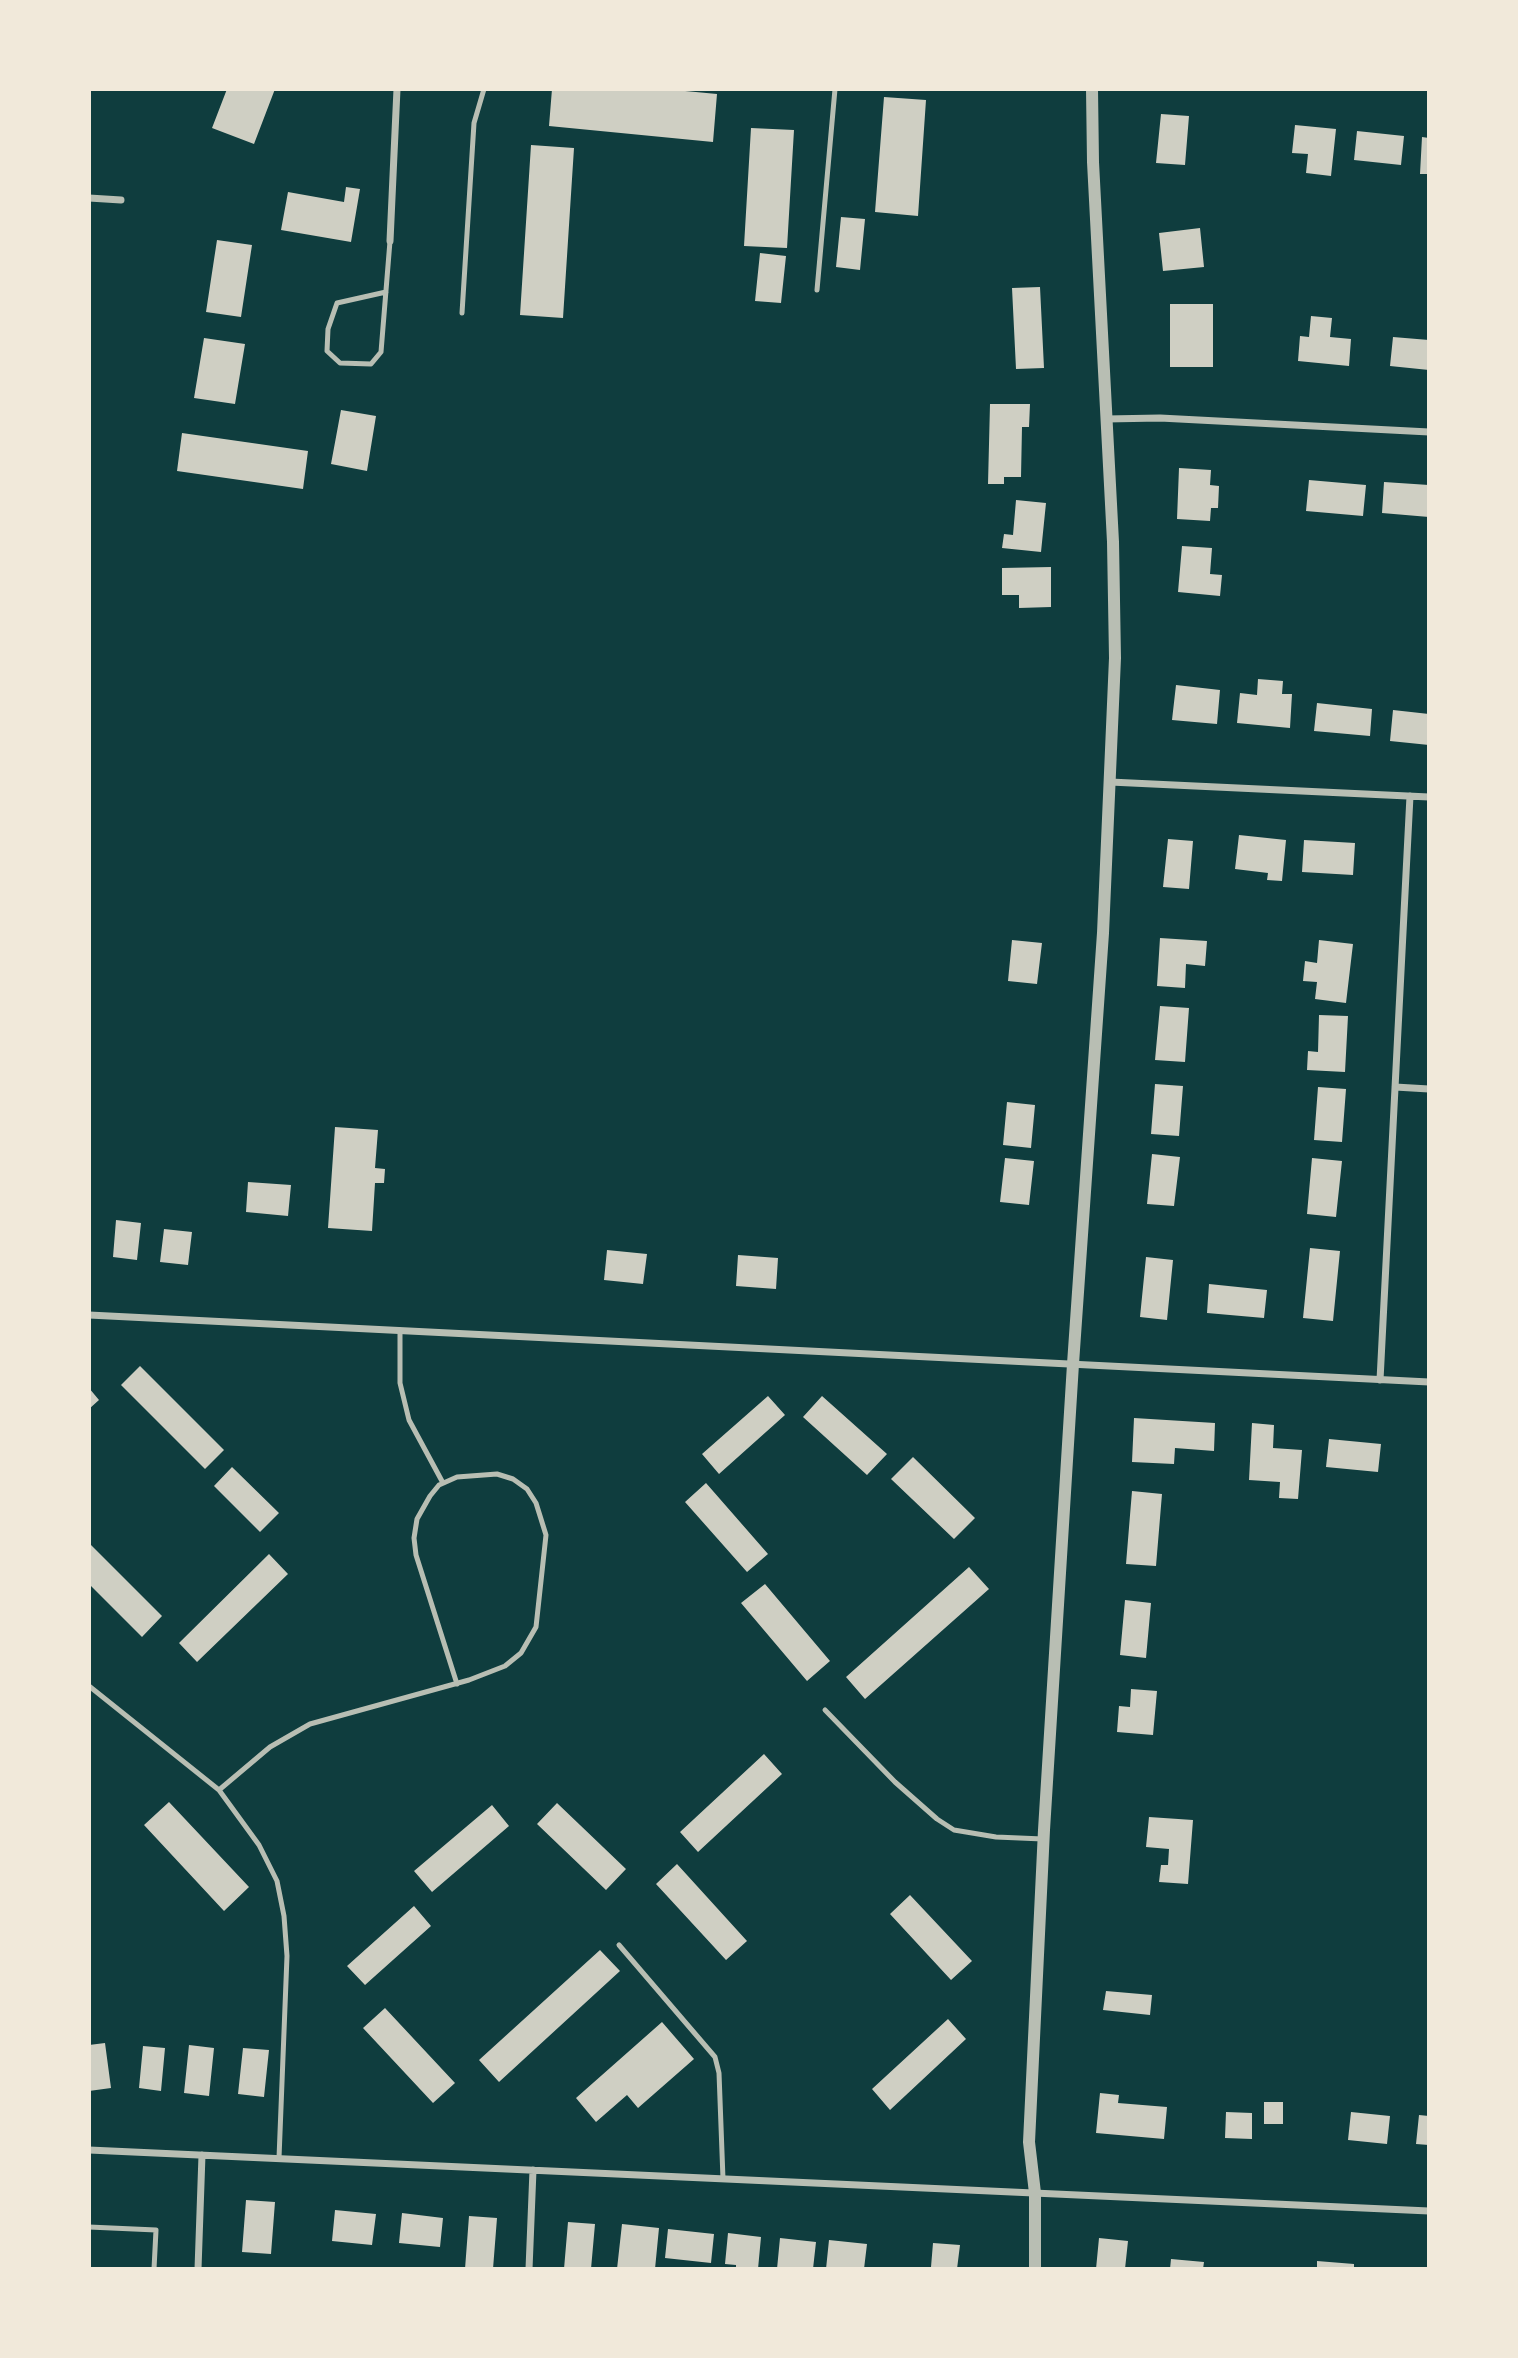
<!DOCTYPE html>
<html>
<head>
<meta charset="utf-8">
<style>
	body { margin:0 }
	#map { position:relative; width:1518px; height:2358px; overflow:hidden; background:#0f3d3e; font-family:Jost,sans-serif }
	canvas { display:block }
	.frame { position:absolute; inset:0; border:91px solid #f1e9da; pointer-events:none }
</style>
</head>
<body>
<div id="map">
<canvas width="1518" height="2358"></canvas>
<div class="frame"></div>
</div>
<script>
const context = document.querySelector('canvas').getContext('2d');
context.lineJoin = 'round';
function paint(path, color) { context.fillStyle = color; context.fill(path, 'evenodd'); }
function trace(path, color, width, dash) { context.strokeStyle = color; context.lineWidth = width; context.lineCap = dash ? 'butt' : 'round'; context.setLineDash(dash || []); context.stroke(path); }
paint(new Path2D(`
	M 227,89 L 275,89 L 254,144 L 212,128 Z
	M 552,89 L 664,89 L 717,94 L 713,142 L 549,126 Z
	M 884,97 L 926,100 L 918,216 L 875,212 Z
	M 1161,114 L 1189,116 L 1185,165 L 1156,163 Z
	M 1295,125 L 1336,129 L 1331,176 L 1306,173 L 1308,154 L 1292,153 Z
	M 751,128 L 794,130 L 787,248 L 744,246 Z
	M 1357,131 L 1404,136 L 1401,165 L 1354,160 Z
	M 1422,137 L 1429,138 L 1429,174 L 1420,174 Z
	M 531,145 L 574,148 L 563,318 L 520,315 Z
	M 346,187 L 360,189 L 351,242 L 281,230 L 288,192 L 344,202 Z
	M 841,217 L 865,219 L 860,270 L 836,267 Z
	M 1200,228 L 1204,267 L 1163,271 L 1159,233 Z
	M 217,240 L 252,245 L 241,317 L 206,312 Z
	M 760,253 L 786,256 L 781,303 L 755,301 Z
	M 1040,287 L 1044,368 L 1016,369 L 1012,288 Z
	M 1170,304 L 1213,304 L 1213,367 L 1170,367 Z
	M 1311,316 L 1332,318 L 1330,337 L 1351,339 L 1349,366 L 1298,361 L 1300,336 L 1309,337 Z
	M 1393,337 L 1429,340 L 1429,370 L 1390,366 Z
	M 204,338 L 245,344 L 235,404 L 194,398 Z
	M 990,404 L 1030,404 L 1029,427 L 1022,427 L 1021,477 L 1004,477 L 1004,484 L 988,484 Z
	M 341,410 L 376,416 L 367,471 L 331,464 Z
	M 182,433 L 308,451 L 303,489 L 177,471 Z
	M 1179,468 L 1211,470 L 1210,485 L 1219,486 L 1218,508 L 1211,508 L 1210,521 L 1177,519 Z
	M 1309,480 L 1366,485 L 1363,516 L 1306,511 Z
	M 1384,482 L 1429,485 L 1429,517 L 1382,513 Z
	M 1016,500 L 1046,503 L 1041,552 L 1002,548 L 1004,534 L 1013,535 Z
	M 1182,546 L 1212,548 L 1210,574 L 1222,575 L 1220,596 L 1178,592 Z
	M 1051,567 L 1051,607 L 1019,608 L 1019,595 L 1002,595 L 1002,568 Z
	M 1258,679 L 1283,681 L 1282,694 L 1292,694 L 1290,728 L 1237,723 L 1240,693 L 1257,695 Z
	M 1176,685 L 1220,690 L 1217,724 L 1172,720 Z
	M 1317,703 L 1372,709 L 1370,736 L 1314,731 Z
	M 1393,710 L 1429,714 L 1429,745 L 1390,741 Z
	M 1239,835 L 1286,840 L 1282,881 L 1267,880 L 1268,873 L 1235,869 Z
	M 1168,839 L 1193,841 L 1189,889 L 1163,887 Z
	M 1304,840 L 1355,843 L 1353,875 L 1302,872 Z
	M 1160,938 L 1207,941 L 1205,966 L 1186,964 L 1185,988 L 1157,986 Z
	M 1012,940 L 1042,943 L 1037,984 L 1008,981 Z
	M 1319,940 L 1353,944 L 1346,1003 L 1315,999 L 1317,982 L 1303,981 L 1305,961 L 1317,963 Z
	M 1160,1006 L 1189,1008 L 1185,1062 L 1155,1060 Z
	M 1319,1015 L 1348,1016 L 1345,1072 L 1307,1070 L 1308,1051 L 1318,1052 Z
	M 1155,1084 L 1183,1086 L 1179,1136 L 1151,1134 Z
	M 1318,1087 L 1346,1089 L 1342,1142 L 1314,1140 Z
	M 1007,1102 L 1035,1105 L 1031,1148 L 1003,1145 Z
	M 335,1127 L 378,1130 L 375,1168 L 385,1169 L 384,1183 L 375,1183 L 372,1231 L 328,1228 Z
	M 1152,1154 L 1180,1157 L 1174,1206 L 1147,1204 Z
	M 1005,1158 L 1034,1161 L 1029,1205 L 1000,1202 Z
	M 1312,1158 L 1342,1161 L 1336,1217 L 1307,1214 Z
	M 248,1182 L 291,1185 L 288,1216 L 246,1212 Z
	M 116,1220 L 141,1223 L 137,1260 L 113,1257 Z
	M 164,1229 L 192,1232 L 188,1265 L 160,1262 Z
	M 1310,1248 L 1340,1251 L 1333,1321 L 1303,1318 Z
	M 607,1250 L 647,1254 L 643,1284 L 604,1280 Z
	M 738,1255 L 778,1258 L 776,1289 L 736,1286 Z
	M 1146,1257 L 1173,1260 L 1167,1320 L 1140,1317 Z
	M 1209,1284 L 1267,1290 L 1264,1318 L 1207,1313 Z
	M 140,1366 L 224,1450 L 205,1469 L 121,1385 Z
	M 89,1388 L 99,1400 L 89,1409 Z
	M 768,1396 L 785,1415 L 719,1474 L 702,1454 Z
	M 822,1396 L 887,1454 L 867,1475 L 803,1417 Z
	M 1134,1418 L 1215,1423 L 1214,1451 L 1175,1448 L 1174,1464 L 1132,1462 Z
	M 1252,1423 L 1274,1425 L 1273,1448 L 1302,1450 L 1298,1499 L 1279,1498 L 1280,1482 L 1249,1480 Z
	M 1329,1439 L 1381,1444 L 1378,1472 L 1326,1467 Z
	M 913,1457 L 975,1518 L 954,1539 L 891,1479 Z
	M 232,1467 L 279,1513 L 260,1532 L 214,1486 Z
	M 706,1483 L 768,1554 L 747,1572 L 685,1502 Z
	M 1132,1491 L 1162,1494 L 1156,1566 L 1126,1564 Z
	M 89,1543 L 162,1616 L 142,1637 L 89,1584 Z
	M 269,1554 L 288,1574 L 197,1662 L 179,1643 Z
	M 969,1567 L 989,1589 L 865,1699 L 846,1677 Z
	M 765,1584 L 830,1661 L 807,1681 L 741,1603 Z
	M 1125,1600 L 1151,1603 L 1146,1658 L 1120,1655 Z
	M 1131,1689 L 1157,1691 L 1153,1735 L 1117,1732 L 1119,1706 L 1130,1707 Z
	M 764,1754 L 782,1774 L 698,1852 L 680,1832 Z
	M 169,1802 L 249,1887 L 224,1911 L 144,1825 Z
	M 557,1803 L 626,1869 L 606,1890 L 537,1824 Z
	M 492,1805 L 509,1826 L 432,1892 L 414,1871 Z
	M 1149,1817 L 1193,1820 L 1188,1884 L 1159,1882 L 1161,1865 L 1168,1865 L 1169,1849 L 1146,1847 Z
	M 677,1864 L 747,1941 L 726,1960 L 656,1884 Z
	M 910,1895 L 972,1961 L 951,1980 L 890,1914 Z
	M 414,1906 L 431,1926 L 365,1985 L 347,1966 Z
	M 600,1950 L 620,1971 L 499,2082 L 479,2060 Z
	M 1106,1991 L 1152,1995 L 1150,2015 L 1103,2010 Z
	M 385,2008 L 455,2083 L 433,2103 L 363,2028 Z
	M 948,2019 L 966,2039 L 890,2110 L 872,2089 Z
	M 662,2022 L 694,2059 L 638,2108 L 627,2095 L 596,2122 L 576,2098 Z
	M 105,2043 L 111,2088 L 89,2091 L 89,2045 Z
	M 189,2045 L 214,2048 L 209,2096 L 184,2093 Z
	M 143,2046 L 165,2048 L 161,2091 L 139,2088 Z
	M 243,2048 L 269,2050 L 264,2097 L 238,2094 Z
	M 1100,2093 L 1119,2095 L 1118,2103 L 1167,2107 L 1164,2139 L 1096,2133 Z
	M 1264,2102 L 1283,2102 L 1283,2124 L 1264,2124 Z
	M 1226,2112 L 1252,2113 L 1252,2139 L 1225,2138 Z
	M 1351,2112 L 1390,2116 L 1387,2144 L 1348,2140 Z
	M 1419,2115 L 1429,2116 L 1429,2145 L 1416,2144 Z
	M 246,2200 L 275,2202 L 271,2254 L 242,2252 Z
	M 335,2210 L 376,2214 L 372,2245 L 332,2241 Z
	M 402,2213 L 443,2218 L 440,2247 L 399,2243 Z
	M 469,2216 L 497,2218 L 493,2269 L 465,2269 Z
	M 568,2222 L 595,2224 L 591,2269 L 564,2269 Z
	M 622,2224 L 659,2228 L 655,2269 L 617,2269 Z
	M 668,2229 L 714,2234 L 711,2263 L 665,2258 Z
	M 728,2233 L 761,2237 L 758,2269 L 736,2269 L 736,2265 L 725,2264 Z
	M 780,2238 L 816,2242 L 813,2269 L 777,2269 Z
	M 1099,2238 L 1128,2241 L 1125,2269 L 1096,2269 Z
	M 829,2240 L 867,2244 L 864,2269 L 826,2269 Z
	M 933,2243 L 960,2245 L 957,2269 L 931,2267 Z
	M 1171,2259 L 1204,2262 L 1203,2269 L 1170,2269 Z
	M 1317,2261 L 1354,2264 L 1354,2269 L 1317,2269 Z`), '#cfcfc3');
trace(new Path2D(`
	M 817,290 L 835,89
	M 386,292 L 337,303 L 328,329 L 327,351 L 340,363 L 371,364 L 381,352 L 390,241
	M 462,313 L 474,123 L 484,89
	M 400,1330 L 400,1383 L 409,1420 L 443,1483
	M 89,1686 L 219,1790 L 259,1845 L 277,1881 L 284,1916 L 287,1956 L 279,2158
	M 825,1710 L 895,1782 L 937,1819 L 954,1830 L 996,1837 L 1043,1839
	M 219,1790 L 270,1747 L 310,1724 L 469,1680 L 505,1666 L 521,1653 L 536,1627 L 546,1535 L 536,1503 L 527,1489 L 513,1479 L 497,1474 L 457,1477 L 439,1485 L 430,1496 L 417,1519 L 414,1538 L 416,1555 L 457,1684
	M 619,1945 L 715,2057 L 719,2073 L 723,2179
	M 89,2227 L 156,2230 L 154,2269`), '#b8beb3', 5);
trace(new Path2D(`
	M 89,198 L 121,200
	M 390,241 L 397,89
	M 1106,419 L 1160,418 L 1429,432
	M 1110,782 L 1429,797
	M 1395,1087 L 1429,1089
	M 89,1315 L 1429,1382
	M 1380,1380 L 1410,796
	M 89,2150 L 1429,2211
	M 198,2269 L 202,2155
	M 529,2269 L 533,2170`), '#b8beb3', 7);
trace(new Path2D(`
	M 1035,2269 L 1035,2193 L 1029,2142 L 1044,1830 L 1073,1364 L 1103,933 L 1115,658 L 1113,542 L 1093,162 L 1092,89`), '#b8beb3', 12);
</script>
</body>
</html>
